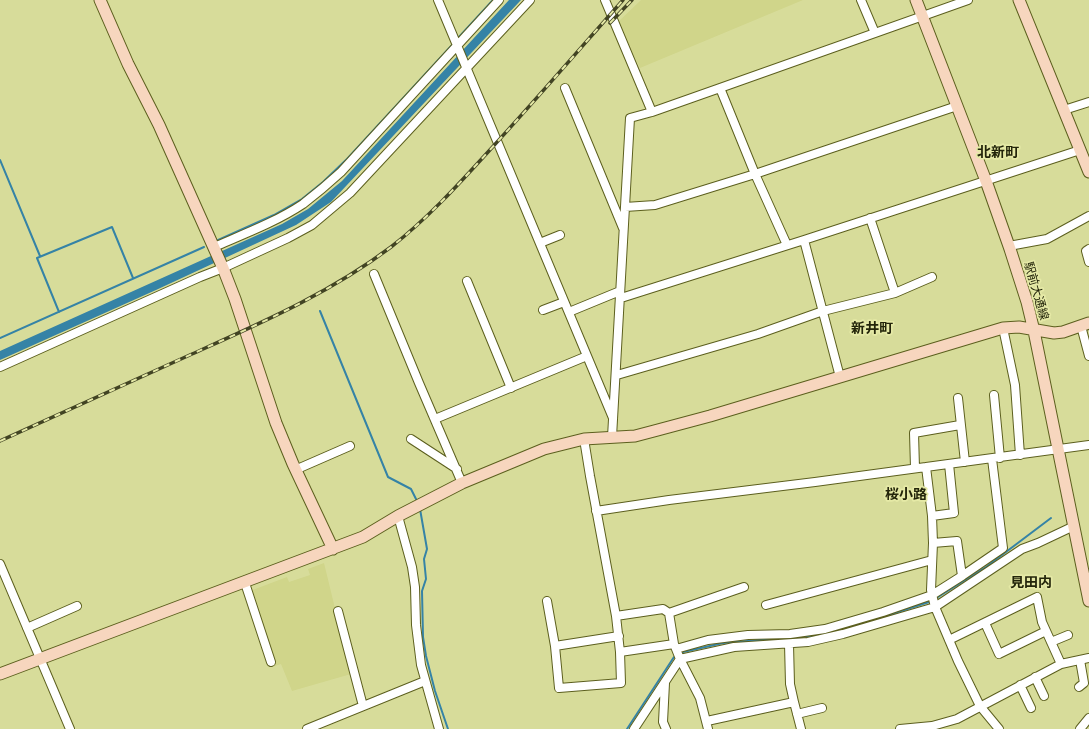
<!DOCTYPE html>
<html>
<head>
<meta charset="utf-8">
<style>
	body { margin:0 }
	canvas { display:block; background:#d7dc9a }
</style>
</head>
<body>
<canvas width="1089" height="729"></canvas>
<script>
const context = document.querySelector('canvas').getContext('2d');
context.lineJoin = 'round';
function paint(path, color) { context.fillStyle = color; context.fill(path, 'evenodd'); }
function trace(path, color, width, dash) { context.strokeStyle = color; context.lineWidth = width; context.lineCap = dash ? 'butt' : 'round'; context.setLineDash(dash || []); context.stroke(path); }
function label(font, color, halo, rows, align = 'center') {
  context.font = font + ' "Alegreya Sans","Noto Sans JP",sans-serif'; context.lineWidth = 3.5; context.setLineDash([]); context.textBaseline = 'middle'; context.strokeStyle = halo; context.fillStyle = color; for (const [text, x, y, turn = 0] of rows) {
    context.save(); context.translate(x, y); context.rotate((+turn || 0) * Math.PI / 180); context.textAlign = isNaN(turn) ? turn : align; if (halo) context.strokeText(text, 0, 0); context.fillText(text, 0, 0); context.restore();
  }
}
paint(new Path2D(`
	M 641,0 L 803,0 L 640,68 L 618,22 Z
	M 324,563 L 351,674 L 292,691 L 281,664 L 275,666 L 250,591 L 287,577 L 289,582 L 310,575 L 308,569 Z`), '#d0d58a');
paint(new Path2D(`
	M 509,0 L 521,0 L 331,202 L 296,225 L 156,290 L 0,360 L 0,351 L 282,224 L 308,209 L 342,181 Z`), '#3583a6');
trace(new Path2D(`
	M 459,37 L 493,0
	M 0,160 L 40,256
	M 216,241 L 274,215 L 302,199 L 323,182 L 347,159 L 453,44
	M 320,311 L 388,477 L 411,489 L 416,499
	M 59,312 L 37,258 L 112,227 L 133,278
	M 0,338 L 204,247
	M 420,509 L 427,549 L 424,559 L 426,579 L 422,591 L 423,637 L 426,656 L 435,691 L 448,729
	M 938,597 L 986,567 L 1051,518
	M 793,637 L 814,636 L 842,630 L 929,602
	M 683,652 L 723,643 L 784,638
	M 627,729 L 674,657`), '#3583a6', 2);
const street = new Path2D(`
	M 438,0 L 613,418
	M 605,0 L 652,112
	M 861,0 L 875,33
	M 565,88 L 623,228
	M 720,88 L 755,174 L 787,245
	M 1064,110 L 1089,102
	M 625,207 L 655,205 L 755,174 L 957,106
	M 870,218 L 895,293
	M 804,240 L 840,377
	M 540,243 L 560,235
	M 1009,246 L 1047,239 L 1089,216
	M 214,247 C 244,234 276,222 303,204 C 316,194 329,183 341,172 L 499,0
	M 1089,249 L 1086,251 L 1089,262
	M 374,274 L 419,383 L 462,483
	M 467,281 L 511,388
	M 621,298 L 804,240 L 1080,150
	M 543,310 L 564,302
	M 569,312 L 620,291
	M 1081,326 L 1089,356
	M 1003,328 L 1015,385 L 1020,455
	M 0,367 L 200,277 L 223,268 L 288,238 L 312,225 L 350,193 L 530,0
	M 617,375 L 758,334 L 823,311 L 895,293 L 932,277
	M 994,395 L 1000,458
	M 958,398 L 965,462
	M 435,419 L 587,356
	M 612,437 L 630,118 L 652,112 L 720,88 L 968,0
	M 411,439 L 457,469
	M 584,439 L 590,476 L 616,616 L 663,609 L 669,613 L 674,644 L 680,659 L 700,698 L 708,729
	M 926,467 L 932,516 L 933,543 L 931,590 L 935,607 L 958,661 L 980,706 L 999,729
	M 915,468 L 914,433 L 960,425
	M 295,470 L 350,446
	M 596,511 L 669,500 L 815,482 L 1089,445
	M 398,516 L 412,567 L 415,587 L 416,625 L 421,665 L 439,729
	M 932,516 L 954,513 L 949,464
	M 933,543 L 957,541 L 962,576
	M 0,564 L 70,729
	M 245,583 L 271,662
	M 547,601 L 555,646 L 559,688 L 621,683 L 620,652 L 674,644
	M 766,605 L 932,560
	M 338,611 L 363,706
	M 669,613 L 744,587
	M 616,616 L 620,652
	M 985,623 L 999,654 L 1046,631
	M 27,628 L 77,606
	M 949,640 L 1037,597 L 1042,622 L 1061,664 L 1089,658
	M 1051,642 L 1068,635
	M 555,646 L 619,636
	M 676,649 L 708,640 L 748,635 L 790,634 L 825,629 L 883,612 L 932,595 L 962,576 L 1003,548 L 992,459
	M 1035,677 L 1044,696
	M 665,683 L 663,722 L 666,729
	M 1020,685 L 1031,708
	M 1079,687 L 1084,683 L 1080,660
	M 794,702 L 801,729
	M 797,714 L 822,708
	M 707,721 L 794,702 L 790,684 L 789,644
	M 307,729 L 425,681
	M 634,729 L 680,659 L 734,647 L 808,642 L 843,634 L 935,607 L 1022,549 L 1038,543 L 1074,526
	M 900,729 L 932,726 L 957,719 L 1061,664
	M 1080,729 L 1089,718`);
const secondary = new Path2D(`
	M 100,0 L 128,64 L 159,125 L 223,268 L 235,299 L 276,423 L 293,464 L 333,549
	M 916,0 L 986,181 L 1010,249 L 1027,302 L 1034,331 L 1089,601
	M 1019,0 L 1089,172
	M 0,674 L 363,537 L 398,516 L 462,483 L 544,449 L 584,439 L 635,436 L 654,431 L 710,416 L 1003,328 L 1019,327 L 1054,333 L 1063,332 L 1089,323`);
trace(street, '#5c5f1e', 10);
trace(secondary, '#5c5f1e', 13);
trace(street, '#fff', 8);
trace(secondary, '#f7d6be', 11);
const rail = new Path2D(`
	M 610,23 L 632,0
	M 0,441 C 64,412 128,383 192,354 C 261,323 330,293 391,247 C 427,219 458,185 488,152 C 534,102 578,51 623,0`);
trace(rail, '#424423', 3.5);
trace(rail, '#e5e9a6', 2, [6]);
label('12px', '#23250a', '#e5e9a6', [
	["駅前大通線",1036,291,74]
]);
label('bold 14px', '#23250a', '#e5e9a6', [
	["北新町",998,153],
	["新井町",872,329],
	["桜小路",906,495],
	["見田内",1031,583]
]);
</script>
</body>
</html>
